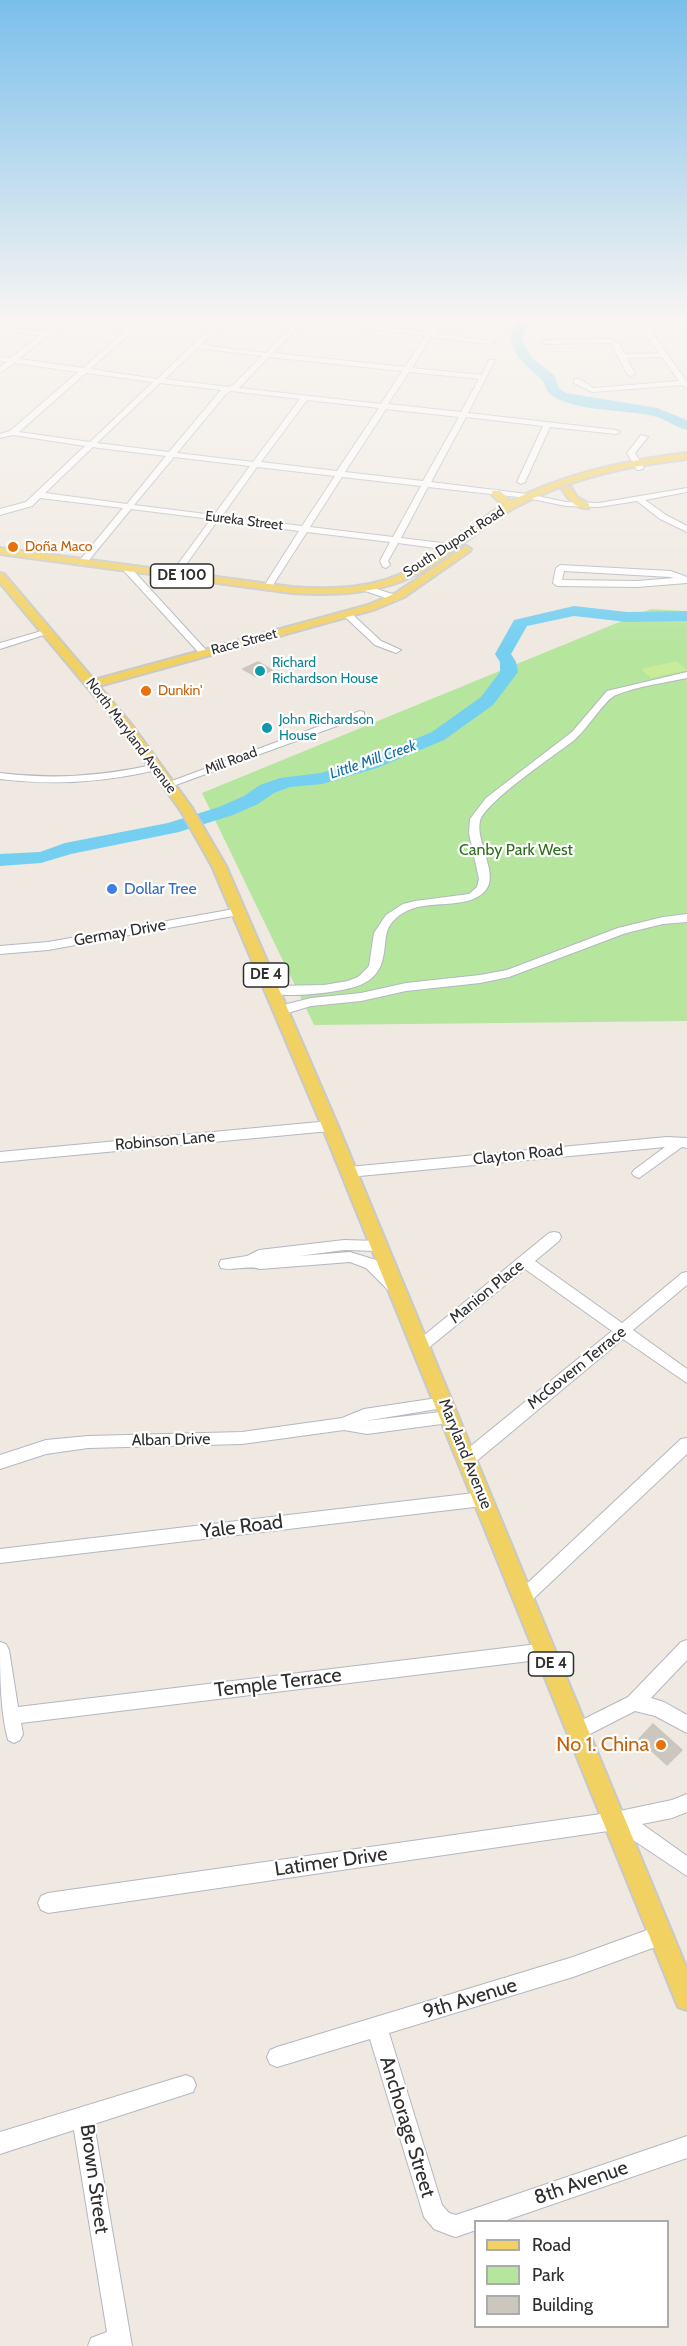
<!DOCTYPE html>
<html>
<head>
<meta charset="utf-8">
<style>
	body { margin:0 }
	#map { position:relative; width:687px; height:2346px; overflow:hidden; background:#efe9e1; font-family:Cabin,sans-serif }
	canvas { display:block }
	.legend { position:absolute; left:474px; top:2220px; width:195px; height:108px; box-sizing:border-box; background:#fff; border:2px solid #ababab; margin:0; padding:8px 10px; list-style:none; font-size:18px; color:#2e2e2e }
	.legend li { display:flex; align-items:center; gap:12px; height:30px }
	.legend b { width:30px; border:2px solid #ababab }
</style>
</head>
<body>
<div id="map">
<canvas width="687" height="2346"></canvas>
<ul class="legend">
<li><b style="height:8px;background:#f2d163"></b>Road</li>
<li><b style="height:16px;background:#b6e59e"></b>Park</li>
<li><b style="height:16px;background:#cbc7bf"></b>Building</li>
</ul>
</div>
<script>
const context = document.querySelector('canvas').getContext('2d');
context.lineJoin = 'round';
function paint(path, color) { context.fillStyle = color; context.fill(path, 'evenodd'); }
function trace(path, color, width, dash) { context.strokeStyle = color; context.lineWidth = width; context.lineCap = dash ? 'butt' : 'round'; context.setLineDash(dash || []); context.stroke(path); }
function label(font, color, halo, rows, align = 'center') {
  context.font = font + ' Cabin,sans-serif'; context.lineWidth = 4.5; context.setLineDash([]); context.textBaseline = 'middle'; context.strokeStyle = halo; context.fillStyle = color; for (const [text, x, y, turn = 0] of rows) {
    context.save(); context.translate(x, y); context.rotate((+turn || 0) * Math.PI / 180); context.textAlign = isNaN(turn) ? turn : align; if (halo) context.strokeText(text, 0, 0); context.fillText(text, 0, 0); context.restore();
  }
}
paint(new Path2D(`
	M 651,609 L 687,611 L 687,1021 L 314,1025 L 202,793 Z`), '#b6e59e');
paint(new Path2D(`
	M 677,661 L 687,670 L 651,678 L 641,669 Z`), '#c9ec9a');
paint(new Path2D(`
	M 518,321 L 531,321 L 522,336 L 524,344 L 532,358 L 554,375 L 559,388 L 566,393 L 657,408 L 687,420 L 687,430 C 675,427 666,419 653,416 C 625,409 572,412 550,394 C 545,390 546,383 541,379 C 527,366 513,357 510,336 Z
	M 574,606 L 627,612 L 687,611 L 687,621 L 627,622 L 574,616 L 527,626 L 511,654 L 516,662 L 518,672 L 515,676 L 493,705 L 444,740 L 377,768 L 322,784 L 290,787 L 274,793 L 258,804 L 233,815 L 179,832 L 71,854 L 41,863 L 0,866 L 0,854 L 40,852 L 65,843 L 168,823 L 219,807 L 244,796 L 260,785 L 280,778 L 321,773 L 365,760 L 432,732 L 481,697 L 500,672 L 500,662 L 495,654 L 514,620 Z`), '#75cff0');
const building = new Path2D(`
	M 258,662 L 272,670 L 257,677 L 243,669 Z
	M 653,1724 L 682,1750 L 667,1765 L 639,1739 Z`);
paint(building, '#cbc7bf');
trace(building, '#cbc5ba', 1.5);
const minor = new Path2D(`
	M 56,321 L 64,321 L 19,359 L 83,368 L 136,321 L 144,321 L 90,369 L 157,379 L 218,321 L 225,321 L 201,345 L 266,353 L 297,321 L 304,321 L 273,353 L 405,367 L 425,336 L 308,321 L 332,321 L 427,332 L 434,321 L 441,321 L 434,333 L 495,342 L 491,344 L 431,337 L 412,368 L 482,375 L 489,360 L 495,360 L 468,413 L 616,430 L 620,432 L 616,434 L 550,427 L 525,482 L 521,484 L 517,482 L 543,426 L 466,417 L 431,482 L 527,494 L 566,502 L 599,503 L 687,488 L 687,492 L 645,500 L 666,515 L 687,526 L 687,532 L 660,519 L 637,501 L 599,507 L 566,506 L 527,498 L 428,487 L 401,538 L 450,544 L 454,547 L 450,550 L 398,543 L 388,561 L 390,565 L 386,568 L 383,567 L 380,561 L 390,542 L 307,532 L 271,588 L 265,588 L 264,586 L 299,531 L 218,520 L 177,577 L 174,578 L 170,575 L 211,519 L 131,509 L 85,565 L 79,565 L 79,561 L 123,508 L 40,498 L 32,506 L 0,515 L 0,509 L 26,502 L 85,446 L 13,435 L 0,438 L 0,434 L 10,431 L 78,372 L 14,363 L 0,373 L 0,367 L 7,362 L 0,361 L 0,357 L 11,358 L 39,335 L 0,330 L 0,326 L 44,332 ZM 197,348 L 262,356 L 234,384 L 229,387 L 165,379 ZM 269,357 L 402,371 L 381,404 L 239,388 ZM 409,372 L 479,379 L 461,412 L 388,404 ZM 86,373 L 153,382 L 90,442 L 19,432 ZM 160,383 L 221,390 L 169,452 L 97,443 ZM 231,391 L 300,399 L 253,462 L 177,453 L 226,394 ZM 307,400 L 379,408 L 337,471 L 261,462 ZM 386,409 L 459,417 L 423,481 L 345,472 ZM 93,447 L 99,448 L 166,456 L 127,504 L 45,493 ZM 174,457 L 250,466 L 214,515 L 134,505 ZM 257,467 L 335,476 L 302,526 L 222,516 ZM 342,477 L 421,486 L 393,537 L 310,527 Z
	M 637,321 L 644,321 L 687,382 L 687,389 L 682,385 L 592,392 L 574,383 L 574,379 L 580,379 L 593,388 L 679,381 L 662,357 L 627,358 L 635,374 L 631,376 L 627,374 L 611,343 L 546,344 L 542,342 L 546,340 L 613,339 L 620,345 L 625,354 L 659,353 Z
	M 641,435 L 648,437 L 635,453 L 644,468 L 640,470 L 637,470 L 627,453 Z
	M 560,565 L 671,571 L 687,577 L 687,583 L 637,587 L 557,586 L 553,583 L 556,568 ZM 564,571 L 670,577 L 674,578 L 637,581 L 562,580 Z
	M 124,567 L 130,567 L 207,651 L 207,655 L 201,655 L 124,571 Z
	M 365,585 L 398,596 L 400,598 L 395,601 L 362,590 L 361,588 Z
	M 345,613 L 351,613 L 381,641 L 401,650 L 396,653 L 375,645 L 345,617 Z
	M 45,630 L 53,632 L 0,649 L 0,643 Z
	M 687,672 L 687,678 C 664,683 638,686 616,695 C 605,699 586,731 573,741 C 555,755 485,802 480,821 C 475,842 500,875 485,891 C 467,911 427,898 403,913 C 379,928 389,943 381,965 C 378,972 373,978 366,982 C 349,993 288,998 268,993 L 266,990 L 272,986 L 324,985 L 348,981 L 358,977 L 369,966 L 374,933 L 386,915 L 403,904 L 415,901 L 469,894 L 477,887 L 479,879 L 469,833 L 470,819 L 486,798 L 572,732 L 607,691 Z
	M 360,711 L 364,712 L 364,716 L 173,786 L 169,787 L 164,784 Z
	M 157,764 L 161,765 L 161,769 C 107,782 55,786 0,779 L 0,773 C 54,780 104,776 157,764 Z
	M 240,908 L 246,912 L 244,914 L 48,950 L 0,954 L 0,946 L 48,942 Z
	M 687,914 L 687,922 L 663,924 L 626,933 L 509,977 L 480,983 L 406,991 L 361,1001 L 311,1006 L 281,1015 L 275,1011 L 287,1004 L 311,998 L 361,993 L 406,983 L 480,975 L 507,970 L 618,928 L 663,917 Z
	M 330,1121 L 337,1126 L 330,1131 L 0,1162 L 0,1152 Z
	M 667,1137 L 687,1138 L 687,1148 L 682,1147 L 639,1178 L 634,1176 L 632,1173 L 634,1170 L 665,1147 L 349,1177 L 342,1172 L 349,1167 Z
	M 554,1232 L 559,1233 L 561,1237 L 559,1241 L 535,1261 L 622,1323 L 682,1273 L 687,1272 L 687,1285 L 633,1330 L 687,1369 L 687,1383 L 623,1339 L 473,1464 L 467,1466 L 461,1464 L 459,1459 L 461,1454 L 612,1331 L 525,1269 L 426,1350 L 421,1352 L 416,1350 L 414,1346 L 416,1342 L 549,1233 Z
	M 344,1240 L 378,1241 L 383,1242 L 385,1246 L 383,1250 L 378,1251 L 344,1250 L 299,1256 L 350,1252 L 376,1260 L 398,1282 L 400,1286 L 398,1290 L 388,1290 L 366,1268 L 350,1262 L 260,1269 C 247,1265 234,1271 221,1268 L 219,1264 L 221,1260 L 247,1256 L 259,1250 Z
	M 444,1397 L 449,1399 L 452,1403 L 449,1407 L 365,1421 L 449,1411 L 454,1413 L 457,1417 L 454,1421 L 449,1423 L 367,1434 L 344,1430 L 242,1444 L 88,1448 L 46,1454 L 0,1469 L 0,1455 L 46,1440 L 88,1436 L 242,1432 L 342,1418 L 364,1409 Z
	M 687,1438 L 687,1454 L 530,1602 L 524,1605 L 518,1602 L 516,1597 L 518,1592 L 681,1439 Z
	M 483,1492 L 489,1494 L 491,1499 L 489,1504 L 483,1506 L 0,1563 L 0,1549 Z
	M 687,1640 L 687,1660 L 651,1698 L 664,1702 L 687,1715 L 687,1733 L 655,1716 L 635,1711 L 584,1737 L 578,1739 L 572,1737 L 569,1731 L 572,1725 L 628,1697 L 681,1642 Z
	M 0,1642 L 6,1644 L 9,1650 L 18,1707 L 546,1643 L 552,1645 L 555,1651 L 552,1657 L 546,1659 L 21,1723 L 23,1734 L 20,1740 L 14,1743 L 8,1740 C 0,1711 0,1673 0,1642 Z
	M 687,1794 L 687,1812 L 672,1818 L 642,1824 L 687,1856 L 687,1876 L 624,1834 L 615,1830 L 48,1913 L 41,1910 L 38,1903 L 41,1896 L 48,1893 L 615,1812 L 672,1800 Z
	M 661,1925 L 668,1928 L 671,1935 L 668,1942 L 661,1945 L 573,1977 L 389,2033 L 442,2205 L 449,2213 L 456,2215 L 687,2136 L 687,2158 L 501,2222 L 476,2222 L 476,2230 L 456,2237 L 452,2236 L 434,2229 L 424,2217 L 370,2039 L 277,2067 L 270,2064 L 267,2057 L 270,2050 L 277,2047 L 573,1957 Z
	M 186,2075 L 193,2078 L 196,2085 L 193,2092 L 94,2124 L 132,2346 L 88,2346 L 91,2338 L 107,2332 L 74,2130 L 0,2154 L 0,2132 Z`);
const major = new Path2D(`
	M 687,453 L 687,459 C 627,466 569,478 516,507 C 482,525 455,553 421,572 C 382,594 336,596 292,593 L 0,554 L 0,548 L 292,587 C 333,590 376,589 413,568 C 445,550 472,524 503,505 L 492,495 L 492,491 L 500,491 L 511,501 C 567,473 626,460 687,453 Z
	M 563,487 L 571,487 L 577,497 L 589,504 L 589,508 C 576,510 568,499 562,489 Z
	M 466,546 L 471,549 L 470,551 L 404,597 L 376,609 L 99,686 L 131,724 L 192,808 L 226,866 L 338,1126 L 687,1969 L 687,2010 L 678,2007 L 322,1126 L 212,866 L 181,811 L 123,730 L 0,583 L 0,573 L 4,574 L 94,680 L 368,605 L 396,593 Z`);
trace(minor, '#b4b7c1', 2);
trace(major, '#c9c9c9', 4);
paint(minor, '#fff');
paint(major, '#f2d163');
const rail = new Path2D(`
	M 684,321 L 687,323`);
trace(rail, '#a3a6b8', 4);
trace(rail, '#fff', 2, [7]);
const sky = context.createLinearGradient(0, 0, 0, 650);
sky.addColorStop(0, '#7abfeb');
sky.addColorStop(0.49, '#f8f5f2');
sky.addColorStop(1, '#f8f5f200');
context.fillStyle = sky;
context.fillRect(0, 0, 687, 650);
for (const [x, y, r, color] of [
	[13,547,6,"#e8710a"],
	[260,671,6,"#0f9aa8"],
	[146,691,6,"#e8710a"],
	[267,728,6,"#0f9aa8"],
	[112,889,6,"#3f7fe0"],
	[661,1745,6,"#e8710a"]
]) { const dot = new Path2D(); dot.arc(x, y, r, 0, 2 * Math.PI); context.fillStyle = color; context.fill(dot); trace(dot, '#fff', 2); }
label('14px', '#2e2e2e', '#fff', [
	["Eureka Street",244,521,7],
	["South Dupont Road",454,542,-33],
	["Race Street",244,642,-15],
	["North Maryland Avenue",131,736,53],
	["Mill Road",231,761,-20]
]);
label('14px', '#c56008', '#fff', [
	["Doña Maco",25,547],
	["Dunkin'",158,691]
], 'left');
label('14px', '#0d838f', '#fff', [
	["Richard",272,663],
	["Richardson House",272,679],
	["John Richardson",279,720],
	["House",279,736]
], 'left');
for (const [x, y, w] of [
	[182,576,63],
	[266,975,45],
	[551,1664,45]
]) { const box = new Path2D(); box.roundRect(x - w / 2, y - 12, w, 24, 4.5); context.fillStyle = '#fff'; context.fill(box); trace(box, '#2e2e2e', 1.5); }
label('bold 15px', '#2e2e2e', null, [
	["DE 100",182,576],
	["DE 4",266,975],
	["DE 4",551,1664]
]);
label('italic 15px', '#0d6fa3', '#fff', [
	["Little Mill Creek",373,760,-19]
]);
label('16px', '#2c6e1b', '#fff', [
	["Canby Park West",516,850]
]);
label('16px', '#366cbe', '#fff', [
	["Dollar Tree",124,889]
], 'left');
label('16px', '#2e2e2e', '#fff', [
	["Germay Drive",120,933,-10],
	["Robinson Lane",165,1141,-5],
	["Clayton Road",518,1155,-6],
	["Manion Place",487,1292,-39],
	["McGovern Terrace",577,1368,-39],
	["Alban Drive",171,1440,-1],
	["Maryland Avenue",465,1454,68]
]);
label('20px', '#2e2e2e', '#fff', [
	["Yale Road",242,1527,-7],
	["Temple Terrace",278,1683,-7],
	["Latimer Drive",331,1862,-8],
	["9th Avenue",470,1999,-17],
	["Anchorage Street",407,2127,73],
	["Brown Street",94,2179,82],
	["8th Avenue",581,2183,-19]
]);
label('20px', '#c56008', '#fff', [
	["No 1. China",649,1745]
], 'right');
</script>
</body>
</html>
